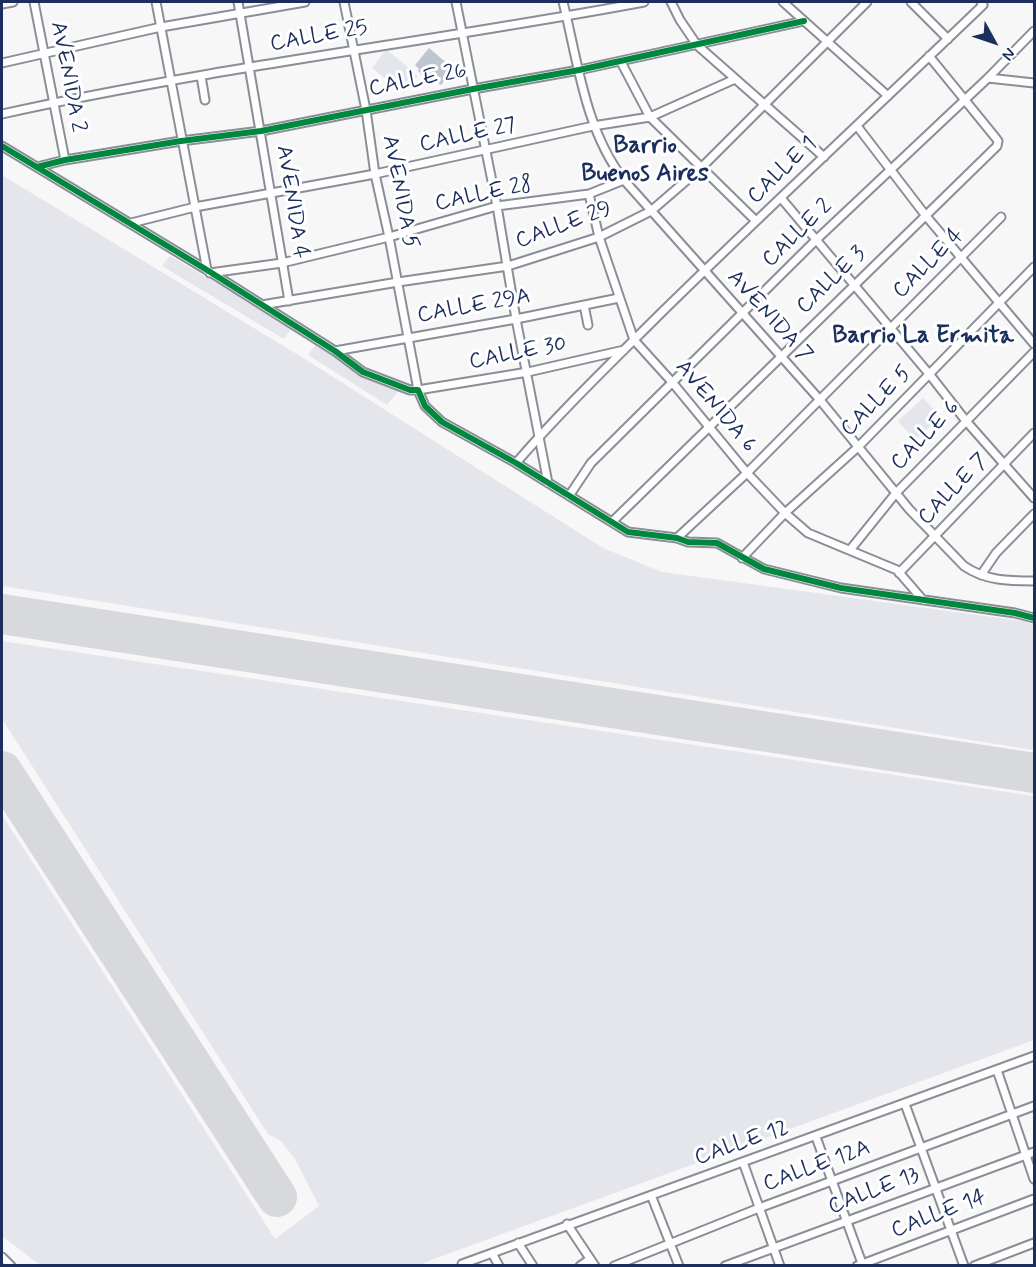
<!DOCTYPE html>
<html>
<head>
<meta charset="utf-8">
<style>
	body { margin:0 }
	#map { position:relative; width:1036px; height:1267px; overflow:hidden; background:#f7f7f8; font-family:Mynerve,sans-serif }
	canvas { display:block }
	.frame { position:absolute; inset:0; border:3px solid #1b2f5e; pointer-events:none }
	.north { position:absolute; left:964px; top:12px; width:60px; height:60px; -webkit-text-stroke:4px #fff; paint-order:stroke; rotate:130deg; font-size:16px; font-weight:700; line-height:24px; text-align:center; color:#1b2f5e }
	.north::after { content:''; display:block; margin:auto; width:21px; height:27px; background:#1b2f5e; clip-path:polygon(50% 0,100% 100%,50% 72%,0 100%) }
</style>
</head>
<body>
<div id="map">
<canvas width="1036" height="1267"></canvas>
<div class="frame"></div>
<div class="north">N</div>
</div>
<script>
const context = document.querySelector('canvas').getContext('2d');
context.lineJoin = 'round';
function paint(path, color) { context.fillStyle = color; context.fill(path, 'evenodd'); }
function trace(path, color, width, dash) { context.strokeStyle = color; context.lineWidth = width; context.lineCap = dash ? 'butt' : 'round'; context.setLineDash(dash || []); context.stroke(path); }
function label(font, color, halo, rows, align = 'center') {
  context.font = font + ' Mynerve,sans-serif'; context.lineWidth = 6; context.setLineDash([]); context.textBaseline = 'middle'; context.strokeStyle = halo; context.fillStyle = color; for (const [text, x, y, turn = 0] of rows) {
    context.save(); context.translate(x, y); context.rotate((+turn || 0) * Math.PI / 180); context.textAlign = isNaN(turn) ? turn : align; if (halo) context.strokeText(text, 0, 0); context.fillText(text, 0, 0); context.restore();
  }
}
paint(new Path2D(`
	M 386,49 L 418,76 L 404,93 L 372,68 Z
	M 2,175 L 300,356 L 603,548 L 662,572 L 1022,621 L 1034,625 L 1034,750 L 2,586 Z
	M 170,256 L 292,327 L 284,339 L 162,266 Z
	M 317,343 L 400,389 L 387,405 L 308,355 Z
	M 923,398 L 941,417 L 915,440 L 898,421 Z
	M 2,641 L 1034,796 L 1034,1040 L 431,1260 L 421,1265 L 40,1265 L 2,1236 L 2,815 L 275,1239 L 319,1206 L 295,1159 L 281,1141 L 268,1134 L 2,719 Z`), '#e5e6ec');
paint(new Path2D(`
	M 429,48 L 454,69 L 441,85 L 434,81 L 431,84 L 418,71 L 419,69 L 415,65 Z`), '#c0c5d2');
trace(new Path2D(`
	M 2,614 L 1034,773
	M 2,771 L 277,1197`), '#d8d9dc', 40);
const minor = new Path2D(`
	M 34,2 L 65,160
	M 156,2 L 207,270
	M 238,2 L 289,301
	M 344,2 L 366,110 L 375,174 L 389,237 L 418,390 L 528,372 L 624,350
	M 456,2 L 497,206 L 516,319 L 548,483
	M 563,2 C 578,62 585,130 624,180 L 820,400 L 909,509 L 964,566 C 986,581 1009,581 1034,581
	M 671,2 L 680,20 L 697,45 L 824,157
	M 783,2 L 888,96
	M 911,2 L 948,39
	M 2,4 L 13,2
	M 621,62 L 650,117 L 756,221
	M 2,63 L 161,27 L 305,2
	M 201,76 L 205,100
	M 988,78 L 1034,83
	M 2,114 C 214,67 430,42 644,2
	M 857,126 L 926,216 L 1034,344
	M 2,146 L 207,270 L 335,351 L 363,372 L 410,390 L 418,390 L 425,406 L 442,422 L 516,463 L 628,532 L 677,538 L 688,542 L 717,543 L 764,569 L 841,588 L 1015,613 L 1034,618
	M 37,167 L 65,160 L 181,141 L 261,131 L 473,89 L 579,70 L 804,21
	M 589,194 L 599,237 L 634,340 L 672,382 L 747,473 L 785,513 L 808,533 L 897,570 L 923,600
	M 781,198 L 930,375 L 966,421 L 1034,498
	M 131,223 L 195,207 L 375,174 L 593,126 L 650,117 L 735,79
	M 210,273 L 282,263 L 389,237 L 497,206 L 589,194 L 624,180
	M 262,305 L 398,282 L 508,266 L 599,237 L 651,211 L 702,167 L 867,2
	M 584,305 L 588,325
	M 335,351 L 516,319 L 619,298
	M 516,463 C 561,411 612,362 661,313 C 767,209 876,108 983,5 L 981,2
	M 569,496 L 591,463 L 816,240 L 988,78 L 1034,31
	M 613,521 L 997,146 L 998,141 L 995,137 L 929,56
	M 677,538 L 747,473 L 1001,217
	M 850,550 L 896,493 L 1034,352
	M 742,558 L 785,513 L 858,447 L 1034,267
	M 899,573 L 1034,433
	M 981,575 L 996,553 L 1034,514
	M 997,1070 L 1034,1179
	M 905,1104 L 964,1266
	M 816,1137 L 863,1266
	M 743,1162 L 780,1266
	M 651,1195 L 679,1266
	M 567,1224 L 595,1266
	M 518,1243 L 533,1266
	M 492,1253 L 499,1266
	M 2,1257 L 11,1266
	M 463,1266 L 462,1264 L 1034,1056
	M 580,1266 L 590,1259
	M 614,1266 L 759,1208 L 1034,1106
	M 725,1266 L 1034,1152
	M 857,1266 L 1034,1199
	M 974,1266 L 1034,1243`);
trace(minor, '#8a8e97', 11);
trace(minor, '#fefefe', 7);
trace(new Path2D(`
	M 2,146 L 207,270 L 335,351 L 363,372 L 410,390 L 418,390 L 425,406 L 442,422 L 516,463 L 628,532 L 677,538 L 688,542 L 717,543 L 764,569 L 841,588 L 1015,613 L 1034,618
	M 37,167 L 65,160 L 181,141 L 261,131 L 473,89 L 579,70 L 804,21`), '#00873e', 6);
label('22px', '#1b2f5e', '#fff', [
	["CALLE 25",319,37,-10],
	["AVENIDA 2",67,77,79],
	["CALLE 26",418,81,-11],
	["CALLE 27",468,136,-12],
	["CALLE 1",783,171,-44],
	["AVENIDA 5",399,192,79],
	["CALLE 28",484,195,-12],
	["AVENIDA 4",291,202,81],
	["CALLE 29",564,226,-20],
	["CALLE 2",798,234,-44],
	["CALLE 4",929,264,-45],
	["CALLE 3",832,281,-44],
	["CALLE 29A",474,307,-10],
	["AVENIDA 7",769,317,48],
	["CALLE 30",518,354,-11],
	["CALLE 5",877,402,-45],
	["AVENIDA 6",715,407,50],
	["CALLE 6",926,436,-46],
	["CALLE 7",954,490,-46],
	["CALLE 12",742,1144,-19],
	["CALLE 12A",817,1167,-20],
	["CALLE 13",874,1192,-21],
	["CALLE 14",939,1215,-21]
]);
label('bold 24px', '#1b2f5e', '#fff', [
	["Barrio",645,147],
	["Buenos Aires",645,175],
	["Barrio La Ermita",923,337]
]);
</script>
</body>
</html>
